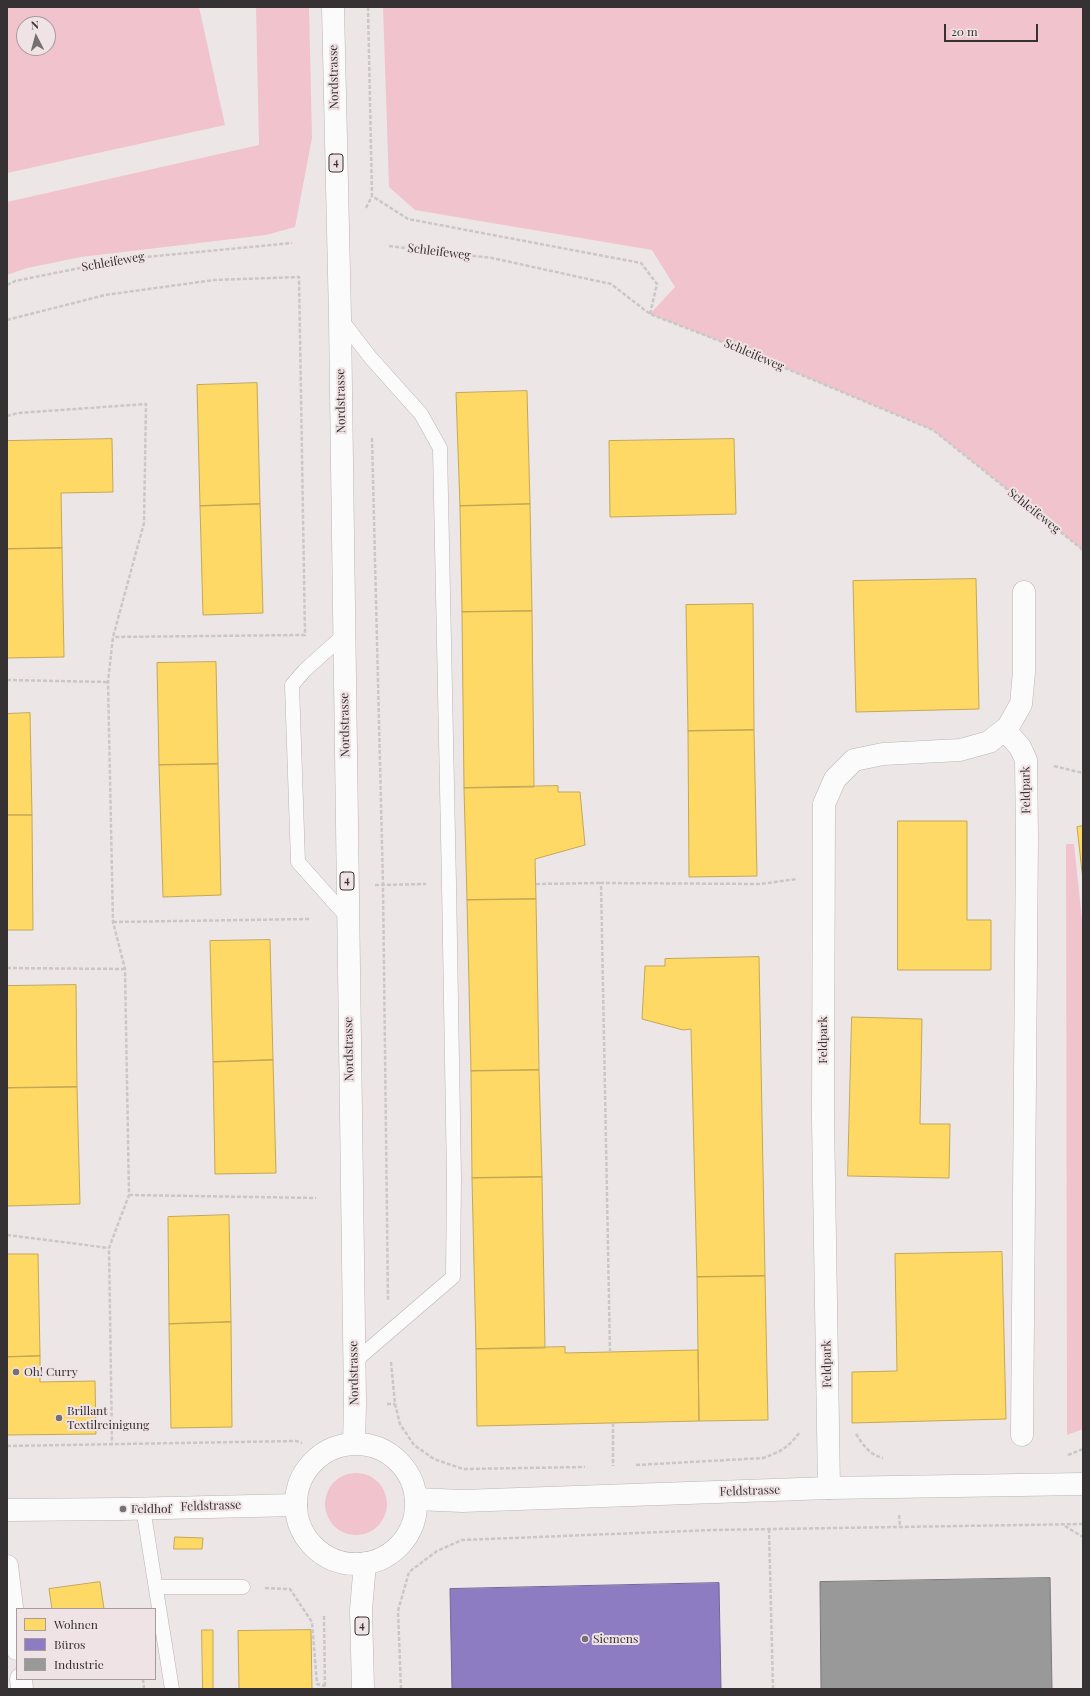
<!DOCTYPE html>
<html>
<head>
<meta charset="utf-8">
<style>
	body { margin:0 }
	#map { position:relative; width:1090px; height:1696px; overflow:hidden; background:#ede6e7; font-family:"Playfair Display",serif }
	canvas { display:block }
	.frame { position:absolute; inset:0; border:8px solid #363132; pointer-events:none }
	.legend { position:absolute; left:16px; top:1608px; width:140px; height:72px; box-sizing:border-box; background:#f0e3e5; border:1px solid #a69c9d; margin:0; padding:5px 7px; list-style:none; font-size:12px; color:#363132 }
	.legend li { display:flex; align-items:center; gap:8px; height:20px }
	.legend b { width:20px; border:1px solid #a69c9d }
	.north { position:absolute; left:16px; top:16px; width:40px; height:40px; box-sizing:border-box; background:#f0e3e5; border:1px solid #a69c9d; border-radius:50%; rotate:354deg; font-size:11px; font-weight:700; line-height:16px; text-align:center; color:#363132 }
	.north::after { content:''; display:block; margin:auto; width:14px; height:18px; background:#767071; clip-path:polygon(50% 0,100% 100%,50% 72%,0 100%) }
	.scale { position:absolute; left:944px; top:24px; width:94px; height:18px; box-sizing:border-box; border:2px solid #363132; border-top:0; padding-left:5px; font-size:12px; line-height:14px; white-space:nowrap; color:#363132; -webkit-text-stroke:3px #f0e3e5; paint-order:stroke }
</style>
</head>
<body>
<div id="map">
<canvas width="1090" height="1696"></canvas>
<div class="frame"></div>
<ul class="legend">
<li><b style="height:11px;background:#ffd966"></b>Wohnen</li>
<li><b style="height:11px;background:#8e7cc3"></b>Büros</li>
<li><b style="height:11px;background:#999"></b>Industrie</li>
</ul>
<div class="north">N</div>
<div class="scale">20 m</div>
</div>
<script>
const context = document.querySelector('canvas').getContext('2d');
context.lineJoin = 'round';
function paint(path, color) { context.fillStyle = color; context.fill(path, 'evenodd'); }
function trace(path, color, width, dash) { context.strokeStyle = color; context.lineWidth = width; context.lineCap = dash ? 'butt' : 'round'; context.setLineDash(dash || []); context.stroke(path); }
function label(font, color, halo, rows, align = 'center') {
  context.font = font + ' "Playfair Display",serif'; context.lineWidth = 4; context.setLineDash([]); context.textBaseline = 'middle'; context.strokeStyle = halo; context.fillStyle = color; for (const [text, x, y, turn = 0] of rows) {
    context.save(); context.translate(x, y); context.rotate((+turn || 0) * Math.PI / 180); context.textAlign = isNaN(turn) ? turn : align; if (halo) context.strokeText(text, 0, 0); context.fillText(text, 0, 0); context.restore();
  }
}
paint(new Path2D(`
	M 7,7 L 199,7 L 225,125 L 7,173 ZM 24,24 L 48,24 L 48,48 L 24,48 Z
	M 256,7 L 309,7 L 312,138 L 295,227 L 266,235 L 81,257 L 27,268 L 7,275 L 7,202 L 259,145 Z
	M 383,7 L 1083,7 L 1083,550 L 933,430 L 725,343 L 650,314 L 675,287 L 652,250 L 415,210 L 389,187 Z
	M 1066,844 L 1074,844 L 1083,929 L 1083,1429 L 1067,1435 Z
	M325 1504a31 31 0 1 1 62 0a31 31 0 1 1-62 0Z`), '#f1c3cc');
const homes = new Path2D(`
	M 257,383 L 260,504 L 200,506 L 197,385 Z
	M 527,391 L 530,504 L 460,506 L 456,393 Z
	M 112,439 L 113,492 L 61,493 L 62,548 L 7,549 L 7,441 Z
	M 734,439 L 736,514 L 610,517 L 609,441 Z
	M 260,504 L 263,613 L 203,615 L 200,506 Z
	M 530,504 L 532,611 L 462,612 L 460,506 Z
	M 62,548 L 64,657 L 7,658 L 7,549 Z
	M 976,579 L 979,709 L 856,712 L 853,581 Z
	M 753,604 L 754,730 L 688,731 L 686,605 Z
	M 532,611 L 534,787 L 464,788 L 462,612 Z
	M 216,662 L 218,764 L 159,765 L 157,663 Z
	M 30,713 L 32,815 L 7,815 L 7,714 Z
	M 754,730 L 757,876 L 689,877 L 688,731 Z
	M 218,764 L 221,895 L 163,897 L 159,765 Z
	M 558,786 L 558,792 L 580,792 L 585,845 L 535,859 L 536,899 L 467,900 L 464,788 Z
	M 7,815 L 32,815 L 33,930 L 7,930 Z
	M 898,821 L 967,821 L 967,920 L 991,920 L 991,970 L 898,970 Z
	M 1083,826 L 1083,880 L 1077,827 Z
	M 536,899 L 539,1070 L 471,1071 L 467,900 Z
	M 270,940 L 273,1060 L 213,1062 L 210,941 Z
	M 759,957 L 765,1276 L 697,1277 L 691,1029 L 683,1030 L 642,1019 L 645,966 L 665,966 L 665,959 Z
	M 76,985 L 77,1087 L 7,1088 L 7,986 Z
	M 852,1017 L 922,1019 L 920,1124 L 950,1124 L 949,1178 L 848,1176 Z
	M 273,1060 L 276,1173 L 215,1174 L 213,1062 Z
	M 539,1070 L 542,1177 L 472,1178 L 471,1071 Z
	M 77,1087 L 80,1204 L 7,1206 L 7,1088 Z
	M 542,1177 L 545,1348 L 476,1349 L 472,1178 Z
	M 229,1215 L 231,1322 L 169,1324 L 168,1217 Z
	M 1002,1252 L 1006,1419 L 852,1423 L 852,1372 L 897,1371 L 895,1254 Z
	M 7,1254 L 38,1254 L 40,1356 L 7,1357 Z
	M 765,1276 L 768,1420 L 699,1421 L 697,1277 Z
	M 231,1322 L 232,1427 L 171,1428 L 169,1324 Z
	M 565,1347 L 565,1353 L 698,1350 L 699,1421 L 477,1426 L 476,1349 Z
	M 40,1356 L 40,1382 L 95,1381 L 96,1434 L 7,1435 L 7,1357 Z
	M 175,1537 L 203,1538 L 202,1549 L 174,1549 Z
	M 100,1582 L 104,1609 L 52,1609 L 49,1589 Z
	M 202,1630 L 213,1630 L 213,1689 L 203,1689 Z
	M 311,1630 L 312,1689 L 239,1689 L 238,1631 Z`);
paint(homes, '#ffd966');
trace(homes, '#c3a756', 1);
const offices = new Path2D(`
	M 719,1583 L 721,1689 L 452,1689 L 450,1589 Z`);
paint(offices, '#8e7cc3');
trace(offices, '#746698', 1);
const industry = new Path2D(`
	M 1050,1578 L 1052,1689 L 821,1689 L 820,1582 Z`);
paint(industry, '#999');
trace(industry, '#7b7a7a', 1);
const service = new Path2D(`
	M 340,318 L 370,357 L 421,414 L 440,448 L 449,884 L 454,1178 L 453,1277 L 354,1362
	M 344,635 L 305,670 L 292,685 L 298,862 L 348,918
	M 143,1508 L 172,1689
	M 156,1587 L 243,1587`);
const minor = new Path2D(`
	M 1005,730 L 1020,747 L 1026,760 L 1027,838 L 1022,1435
	M 829,1488 L 823,1119 L 824,804 L 835,779 L 854,760 L 883,754 L 960,750 L 989,742 L 1008,727 L 1021,704 L 1024,672 L 1024,592
	M 7,1510 L 123,1509 L 296,1505
	M 7,1566 L 17,1649
	M 21,1679 L 22,1689`);
const tertiary = new Path2D(`
	M 416,1499 L 462,1501 L 829,1488 L 1083,1484`);
const primary = new Path2D(`
	M 333,7 L 340,318 L 355,1403 L 354,1444
	M296 1504a60 60 0 1 1 120 0a60 60 0 1 1-120 0Z
	M 363,1689 L 361,1610 L 365,1563`);
trace(service, '#b9b4b5', 15);
trace(minor, '#b9b4b5', 23);
trace(tertiary, '#b9b4b5', 23);
trace(primary, '#b9b4b5', 23);
trace(new Path2D(`
	M 368,7 L 372,196 L 408,219 L 641,263 L 657,284 L 650,314
	M 366,208 L 372,196
	M 389,246 L 492,258 L 611,284 L 650,314 L 725,343 L 933,430 L 1083,550
	M 7,285 L 15,281 L 125,259 L 292,243
	M 7,320 L 105,295 L 214,280 L 299,277 L 305,635 L 113,637
	M 7,416 L 18,413 L 146,404 L 144,523 L 113,637 L 108,682 L 113,922 L 125,969 L 129,1195 L 109,1248 L 112,1444
	M 372,438 L 383,885 L 388,1301
	M 7,680 L 108,682
	M 1054,766 L 1083,773
	M 536,884 L 601,883
	M 375,885 L 426,884
	M 113,922 L 309,919
	M 7,968 L 125,969
	M 129,1195 L 316,1198
	M 7,1235 L 109,1248
	M 610,1352 L 601,883 L 760,884 L 797,879
	M 391,1362 L 395,1404 L 400,1424 L 414,1445 L 434,1459 L 463,1469 L 585,1467
	M 387,1404 L 395,1404
	M 613,1423 L 613,1466
	M 856,1434 C 863,1445 870,1455 883,1458
	M 7,1446 L 296,1441 L 302,1443
	M 1068,1455 L 1083,1449
	M 636,1465 L 763,1458 C 780,1452 788,1448 799,1433
	M 899,1515 L 900,1526
	M 1065,1526 L 1083,1537
	M 769,1529 L 773,1689
	M 265,1588 L 290,1589 L 312,1622 L 317,1684 L 325,1686
	M 324,1616 L 325,1689
	M 143,1679 L 144,1689
	M 401,1689 L 398,1611 L 409,1572 L 437,1551 L 462,1540 L 712,1530 L 1083,1524`), '#cbc7c8', 2.5, [4, 2]);
trace(service, '#fcfbfb', 14);
trace(minor, '#fcfbfb', 22);
trace(tertiary, '#fcfbfb', 22);
trace(primary, '#fcfbfb', 22);
for (const [x, y, r, color] of [
	[16,1372,4,"#767071"],
	[59,1418,4,"#767071"],
	[123,1509,4,"#767071"],
	[585,1639,4,"#767071"]
]) { const dot = new Path2D(); dot.arc(x, y, r, 0, 2 * Math.PI); context.fillStyle = color; context.fill(dot); trace(dot, '#f0e3e5', 1.5); }
for (const [x, y, w] of [
	[336,163,14],
	[347,881,14],
	[362,1626,14]
]) { const box = new Path2D(); box.roundRect(x - w / 2, y - 9, w, 18, 3); context.fillStyle = '#f0e3e5'; context.fill(box); trace(box, '#363132', 1); }
label('bold 11px', '#363132', null, [
	["4",336,163],
	["4",347,881],
	["4",362,1626]
]);
label('12px', '#363132', '#f0e3e5', [
	["Nordstrasse",334,77,-91],
	["Schleifeweg",439,252,7],
	["Schleifeweg",113,262,-10],
	["Schleifeweg",754,355,23],
	["Nordstrasse",341,401,-91],
	["Schleifeweg",1034,511,39],
	["Nordstrasse",345,725,-91],
	["Feldpark",1026,790,-91],
	["Feldpark",823,1040,-90],
	["Nordstrasse",349,1049,-91],
	["Feldpark",827,1364,-91],
	["Nordstrasse",354,1373,-91],
	["Feldstrasse",750,1491,-2],
	["Feldstrasse",211,1506,-2]
]);
label('12px', '#363132', '#f0e3e5', [
	["Oh! Curry",24,1372],
	["Brillant",67,1411],
	["Textilreinigung",67,1425],
	["Feldhof",131,1509],
	["Siemens",593,1639]
], 'left');
</script>
</body>
</html>
